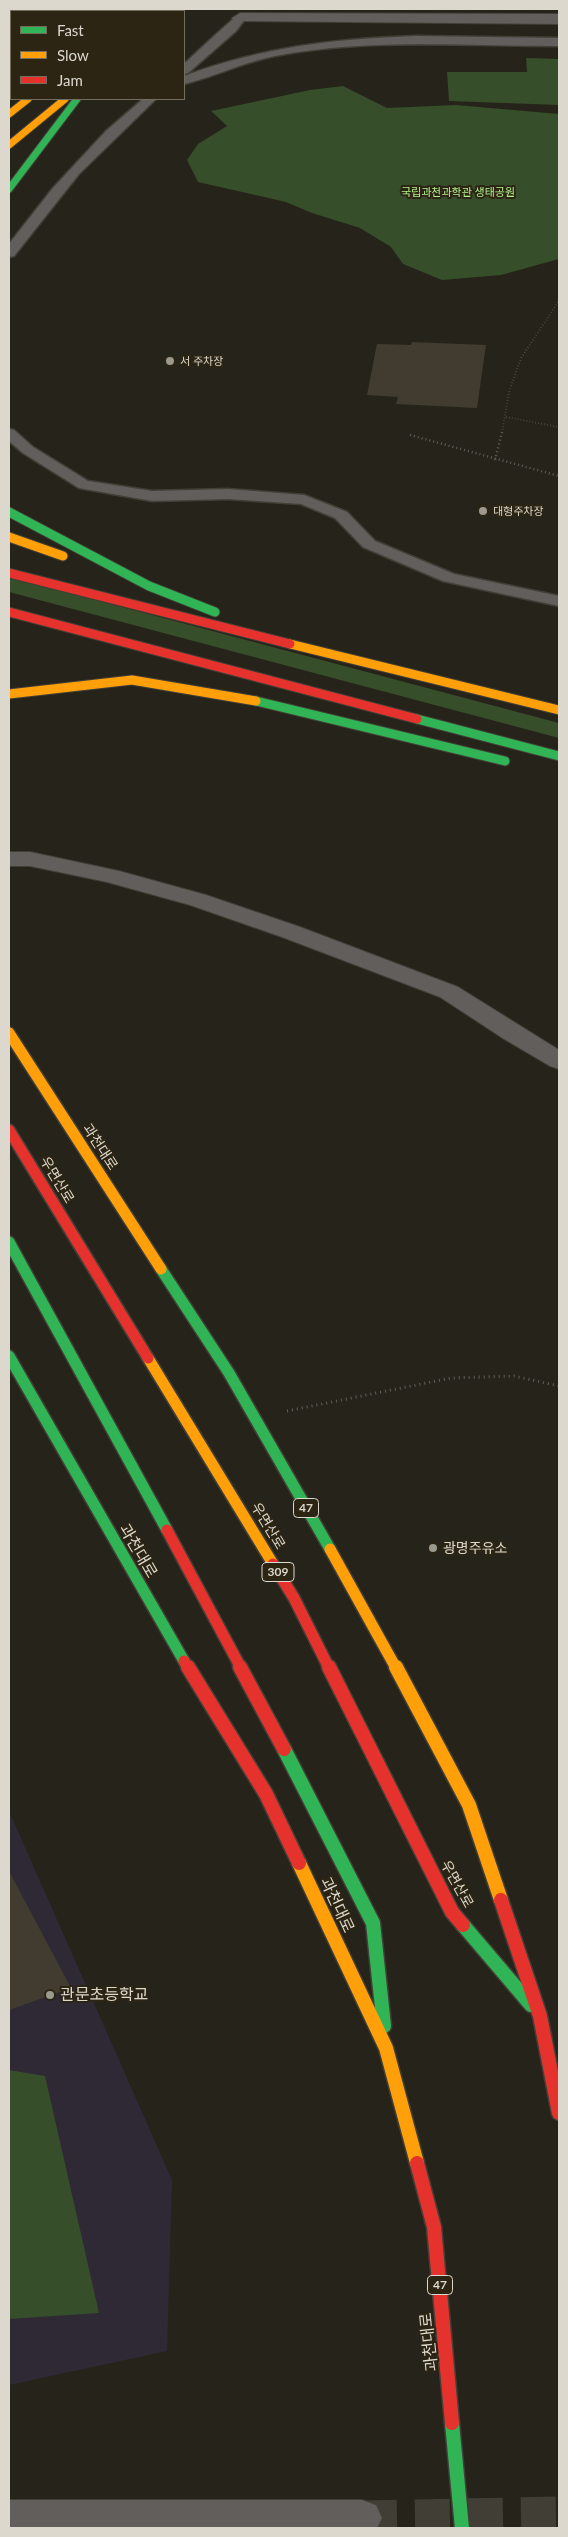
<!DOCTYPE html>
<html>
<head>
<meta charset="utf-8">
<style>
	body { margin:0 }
	#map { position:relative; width:568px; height:2537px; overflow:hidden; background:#26231a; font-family:Lato,sans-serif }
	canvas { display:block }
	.frame { position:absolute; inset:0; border:10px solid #dcd8cd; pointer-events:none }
	.legend { position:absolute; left:10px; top:10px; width:175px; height:90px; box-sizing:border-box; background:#2c2514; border:1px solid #726d5e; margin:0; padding:6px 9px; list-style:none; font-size:15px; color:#dcd8cd }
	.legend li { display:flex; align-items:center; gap:10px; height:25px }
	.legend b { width:25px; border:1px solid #726d5e }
</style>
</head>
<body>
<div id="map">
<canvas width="568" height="2537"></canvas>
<div class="frame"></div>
<ul class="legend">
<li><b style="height:6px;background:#30b455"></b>Fast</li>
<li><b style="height:6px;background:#ff9f0a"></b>Slow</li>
<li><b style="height:6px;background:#e5322d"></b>Jam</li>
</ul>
</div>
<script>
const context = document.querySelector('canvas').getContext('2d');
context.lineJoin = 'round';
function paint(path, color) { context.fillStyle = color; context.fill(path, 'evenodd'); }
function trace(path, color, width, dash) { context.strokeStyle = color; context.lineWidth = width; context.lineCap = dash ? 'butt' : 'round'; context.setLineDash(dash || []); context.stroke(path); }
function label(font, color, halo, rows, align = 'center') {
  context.font = font + ' Lato,"Noto Sans KR",sans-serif'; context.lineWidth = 4; context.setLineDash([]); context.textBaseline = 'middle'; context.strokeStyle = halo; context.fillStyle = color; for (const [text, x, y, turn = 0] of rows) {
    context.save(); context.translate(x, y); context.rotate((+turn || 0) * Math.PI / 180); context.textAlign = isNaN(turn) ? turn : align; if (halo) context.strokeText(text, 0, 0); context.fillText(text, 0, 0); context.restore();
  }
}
paint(new Path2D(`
	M 9,1811 L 172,2180 L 167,2351 L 9,2385 Z`), '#2f2936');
paint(new Path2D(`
	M 526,58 L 559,59 L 559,105 L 449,101 L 447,72 L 527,72 Z
	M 343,86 L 387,108 L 456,105 L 559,114 L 559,259 L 501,275 L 442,280 L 403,264 L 391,247 L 360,228 L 312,213 L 286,202 L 198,182 L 187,160 L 198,144 L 227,126 L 211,111 L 310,90 Z
	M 9,577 L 559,723 L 559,738 L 9,592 Z
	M 9,2070 L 45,2076 L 99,2313 L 9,2319 Z`), '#364e29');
paint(new Path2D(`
	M 412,342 L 486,345 L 477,408 L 396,404 L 398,397 L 367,395 L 377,344 L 411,345 Z
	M 9,1871 L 71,1988 L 9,2010 Z`), '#413c2f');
trace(new Path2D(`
	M 362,2518 L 559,2514`), '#413e35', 35, [35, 18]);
const lane = new Path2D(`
	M 240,14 L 246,18 L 236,31 L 188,73 L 184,74 L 184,64 C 192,57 236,15 240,14 Z
	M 416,36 L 559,38 L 559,46 C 464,46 368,38 275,56 C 243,62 214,77 184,84 L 184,76 C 263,47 332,39 416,36 Z
	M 143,99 L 156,99 L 79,174 L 14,256 L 9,257 L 9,244 L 53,188 L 106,131 Z
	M 9,429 L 14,430 L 33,447 L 88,481 L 152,491 L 228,489 L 304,495 L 347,512 L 375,541 L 454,574 L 559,596 L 559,606 L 443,581 L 363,547 L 335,518 L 301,504 L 228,499 L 152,501 L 79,488 L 23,453 L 9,441 Z`);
const street = new Path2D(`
	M 240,13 L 559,14 L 559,24 L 234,21 L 232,18 Z
	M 9,852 L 30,852 L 119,871 L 206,895 L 300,927 L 458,987 L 559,1050 L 559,1069 L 550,1066 L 504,1039 L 440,997 L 282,937 L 190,905 L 107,882 L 30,866 L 9,866 Z
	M 9,2500 L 362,2500 L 376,2505 L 382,2518 L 377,2528 L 9,2528 Z`);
const fastFar3 = new Path2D(`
	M 173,11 L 176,9
	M 9,189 L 77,99`);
const fastFar2 = new Path2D(`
	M 9,512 L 149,586 L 215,612
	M 256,701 L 505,761
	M 417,719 L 559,756`);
const fastFar1 = new Path2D(`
	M 9,1242 L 167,1530
	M 161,1269 L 229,1373 L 330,1549
	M 9,1356 L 184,1661`);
const fast = new Path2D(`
	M 284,1749 L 373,1923 L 384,2026
	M 463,1925 L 531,2005
	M 452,2423 L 462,2528`);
const slowFar3 = new Path2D(`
	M 141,11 L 144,9
	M 9,114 L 28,99
	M 9,145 L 65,99`);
const slowFar2 = new Path2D(`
	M 9,537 L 63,556
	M 290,644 L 559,710
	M 9,694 L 132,680 L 256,701`);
const slowFar1 = new Path2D(`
	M 9,1033 L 161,1269
	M 148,1358 L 273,1564
	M 330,1549 L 396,1668`);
const slow = new Path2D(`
	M 396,1667 L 469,1805 L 501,1900
	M 299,1863 L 386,2048 L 417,2163`);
const jamFar2 = new Path2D(`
	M 9,573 L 290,644
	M 9,612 L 417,719`);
const jamFar1 = new Path2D(`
	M 9,1130 L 148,1358
	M 167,1530 L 241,1668
	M 273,1564 L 294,1598 L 329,1668
	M 184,1661 L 188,1668`);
const jam = new Path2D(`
	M 188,1667 L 266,1794 L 299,1863
	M 240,1667 L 284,1749
	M 329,1667 L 452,1912 L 463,1925
	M 501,1900 L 540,2016 L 559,2113
	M 417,2163 L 434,2227 L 452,2423`);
trace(lane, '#423f37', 3);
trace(street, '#423f37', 2);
trace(fastFar3, '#423f37', 9);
trace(fastFar2, '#423f37', 11);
trace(fastFar1, '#423f37', 14);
trace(fast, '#423f37', 17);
trace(slowFar3, '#423f37', 9);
trace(slowFar2, '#423f37', 11);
trace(slowFar1, '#423f37', 14);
trace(slow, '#423f37', 17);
trace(jamFar2, '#423f37', 11);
trace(jamFar1, '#423f37', 14);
trace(jam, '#423f37', 17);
trace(new Path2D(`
	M 506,417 L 559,427
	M 502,433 L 509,392 L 521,358 L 559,301`), '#625e5b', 2, [0.5, 2.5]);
trace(new Path2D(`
	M 410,435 L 559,476
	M 495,460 L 502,432`), '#625e5b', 2.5, [1, 3]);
trace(new Path2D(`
	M 287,1411 L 451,1378 L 514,1376 L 559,1386`), '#625e5b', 3, [1, 4]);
paint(lane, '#625e5b');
paint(street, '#625e5b');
trace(fastFar3, '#30b455', 7);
trace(fastFar2, '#30b455', 9);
trace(fastFar1, '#30b455', 11);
trace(fast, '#30b455', 14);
trace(slowFar3, '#ff9f0a', 7);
trace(slowFar2, '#ff9f0a', 9);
trace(slowFar1, '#ff9f0a', 11);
trace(slow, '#ff9f0a', 14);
trace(jamFar2, '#e5322d', 9);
trace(jamFar1, '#e5322d', 11);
trace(jam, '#e5322d', 14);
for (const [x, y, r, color] of [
	[170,361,5,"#9c998e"],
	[483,511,5,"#9c998e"],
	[433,1548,5,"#9c998e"],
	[50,1995,5,"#9c998e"]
]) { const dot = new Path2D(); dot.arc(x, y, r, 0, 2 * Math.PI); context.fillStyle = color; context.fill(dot); trace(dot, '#2c2514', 2); }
label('11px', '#aef18c', '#2c2514', [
	["국립과천과학관 생태공원",458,192]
]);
label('11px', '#dcd8cd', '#2c2514', [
	["서 주차장",180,361],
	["대형주차장",493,511]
], 'left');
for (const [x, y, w] of [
	[306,1508,25],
	[278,1572,32],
	[440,2285,25]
]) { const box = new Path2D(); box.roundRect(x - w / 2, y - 9.5, w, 19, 4); context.fillStyle = '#2c2514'; context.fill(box); trace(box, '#dcd8cd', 1); }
label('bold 12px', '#dcd8cd', null, [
	["47",306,1508],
	["309",278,1572],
	["47",440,2285]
]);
label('14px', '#dcd8cd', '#2c2514', [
	["과천대로",100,1147,57],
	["우면산로",57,1180,59],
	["우면산로",268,1526,59],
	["우면산로",457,1884,61]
]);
label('14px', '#dcd8cd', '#2c2514', [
	["광명주유소",443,1548]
], 'left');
label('16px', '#dcd8cd', '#2c2514', [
	["과천대로",138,1551,60],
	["과천대로",337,1905,65],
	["과천대로",429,2342,-96]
]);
label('16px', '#dcd8cd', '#2c2514', [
	["관문초등학교",60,1995]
], 'left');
</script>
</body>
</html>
